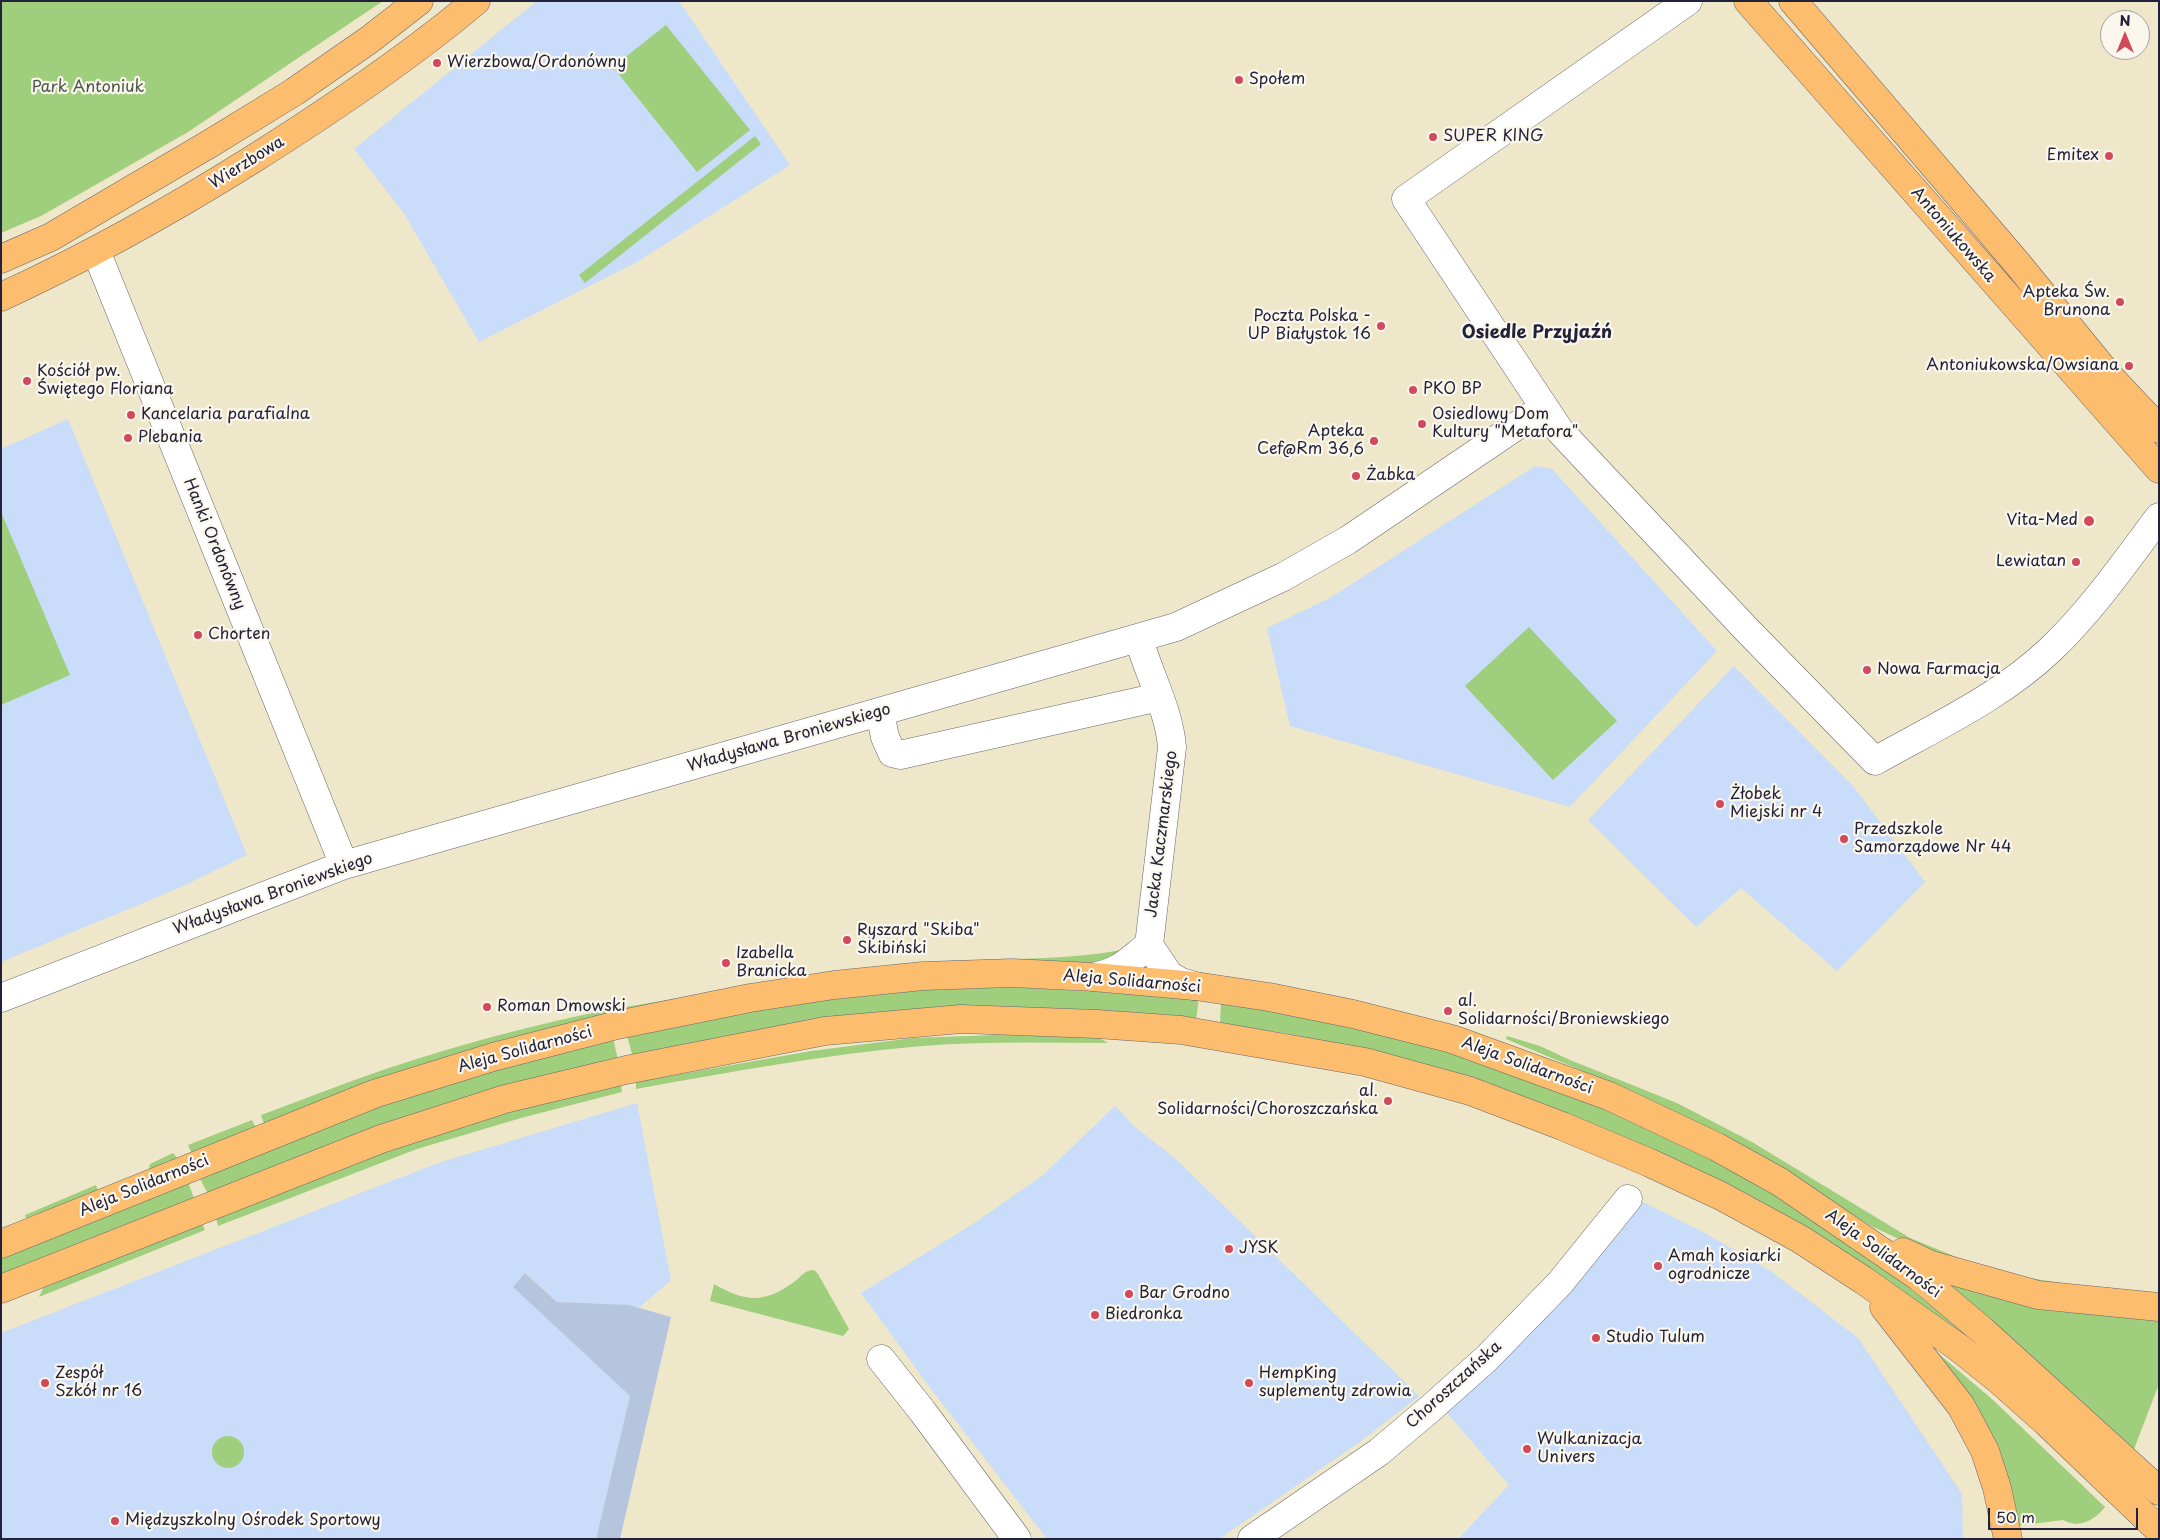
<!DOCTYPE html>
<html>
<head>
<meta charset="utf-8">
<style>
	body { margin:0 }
	#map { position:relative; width:2160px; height:1540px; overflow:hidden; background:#eee7ca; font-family:"Playpen Sans",sans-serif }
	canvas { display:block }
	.frame { position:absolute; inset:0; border:2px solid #22223b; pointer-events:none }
	.north { position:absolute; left:2100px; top:10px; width:50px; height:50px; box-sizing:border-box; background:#fbf7ec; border:1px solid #a4a2a5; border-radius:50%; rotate:0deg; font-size:14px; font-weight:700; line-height:20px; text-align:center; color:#22223b }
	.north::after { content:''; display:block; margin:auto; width:18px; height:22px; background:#d1495b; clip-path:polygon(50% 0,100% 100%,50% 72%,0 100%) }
	.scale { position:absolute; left:1988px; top:1508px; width:150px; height:22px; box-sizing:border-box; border:2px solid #22223b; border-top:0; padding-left:6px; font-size:15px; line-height:18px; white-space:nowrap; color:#22223b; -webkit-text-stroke:4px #fbf7ec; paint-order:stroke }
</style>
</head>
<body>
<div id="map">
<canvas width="2160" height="1540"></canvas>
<div class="frame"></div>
<div class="north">N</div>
<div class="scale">50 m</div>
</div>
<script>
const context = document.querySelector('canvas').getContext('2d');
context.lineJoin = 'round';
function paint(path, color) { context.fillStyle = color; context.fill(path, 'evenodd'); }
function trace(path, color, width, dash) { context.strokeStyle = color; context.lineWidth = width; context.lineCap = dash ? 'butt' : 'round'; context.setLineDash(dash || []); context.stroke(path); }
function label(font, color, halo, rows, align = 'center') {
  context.font = font + ' "Playpen Sans",sans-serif'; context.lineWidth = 4.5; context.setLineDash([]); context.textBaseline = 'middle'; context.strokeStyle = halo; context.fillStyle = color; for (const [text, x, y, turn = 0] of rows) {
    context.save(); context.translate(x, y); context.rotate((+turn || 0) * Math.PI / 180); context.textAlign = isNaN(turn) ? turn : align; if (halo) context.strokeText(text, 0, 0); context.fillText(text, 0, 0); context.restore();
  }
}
paint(new Path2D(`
	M 537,1 L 679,1 L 790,165 L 637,262 L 479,342 L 403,212 L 354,149 Z
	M 68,419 L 247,855 L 179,888 L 1,962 L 1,449 Z
	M 1535,466 L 1552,469 L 1717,651 L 1570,807 L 1290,726 L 1267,628 L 1330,598 Z
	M 1734,666 L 1854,787 L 1925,882 L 1837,971 L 1741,888 L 1696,927 L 1588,820 Z
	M 637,1103 L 671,1280 L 640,1307 L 557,1302 L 526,1273 L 514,1287 L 630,1396 L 596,1539 L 1,1539 L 1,1333 L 438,1163 Z
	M 1115,1106 L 1134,1126 L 1176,1159 L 1419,1396 L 1364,1439 L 1219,1539 L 1047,1539 L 928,1385 L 861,1293 L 973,1224 L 1043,1175 Z
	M 1643,1202 L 1707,1234 L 1772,1272 L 1858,1338 L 1962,1494 L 1963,1539 L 1458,1539 L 1509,1485 L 1446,1412 L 1614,1240 Z`), '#c9dcf9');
paint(new Path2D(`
	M 525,1273 L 557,1302 L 629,1305 L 671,1317 L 620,1539 L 596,1539 L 630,1396 L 513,1287 Z`), '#b6c5de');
paint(new Path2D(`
	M 1,1 L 383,1 L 188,132 L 41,216 L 1,233 Z
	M 666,25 L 750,130 L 697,172 L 613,67 Z
	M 755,136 L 761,144 L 585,283 L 579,275 Z
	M 1,512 L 70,675 L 1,705 Z
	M 1529,627 L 1617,721 L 1553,780 L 1465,686 Z
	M 1127,949 L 1106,963 L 621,1013 L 620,1008 C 711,993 801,974 893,965 C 971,956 1050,964 1127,949 Z
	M 1014,987 L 1199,998 L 1196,1020 L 1042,1009 L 633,1058 L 627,1035 L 782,1005 L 920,990 Z
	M 1221,1001 L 1356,1027 L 1468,1057 L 1578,1096 L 1675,1138 L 1787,1201 L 1883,1267 L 1974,1340 L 1970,1343 L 1874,1271 L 1368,1052 L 1285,1033 L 1220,1024 Z
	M 607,1010 L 609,1016 L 264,1124 L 261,1115 C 308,1098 354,1079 401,1064 C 469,1042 537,1024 607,1010 Z
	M 996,1035 L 1096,1036 L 1108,1043 C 1046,1043 983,1041 922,1046 C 826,1054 731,1072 636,1089 L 636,1082 L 811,1051 L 913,1038 Z
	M 1507,1036 L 1540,1046 L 1570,1060 L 1677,1103 L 1752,1142 L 1910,1238 L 1978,1266 L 2015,1276 L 2089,1287 L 2159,1293 L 2159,1298 L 2047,1288 L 1931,1254 L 1871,1226 L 1741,1147 L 1638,1094 L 1506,1039 Z
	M 613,1038 L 618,1060 L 209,1196 L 198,1175 L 338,1121 L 459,1078 Z
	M 621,1085 L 622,1092 L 521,1118 L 417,1149 L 218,1226 L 216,1218 C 286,1190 357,1159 429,1136 C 492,1115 557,1100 621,1085 Z
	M 252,1120 L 256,1128 L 192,1154 L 188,1145 Z
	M 173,1153 L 177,1158 L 149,1170 L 150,1164 Z
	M 187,1179 L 195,1201 L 1,1278 L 1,1254 Z
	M 96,1185 L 98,1191 L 26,1218 L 25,1215 Z
	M 202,1223 L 205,1230 L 39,1297 L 45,1284 Z
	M 814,1270 L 818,1274 L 849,1329 L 843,1336 L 710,1301 L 714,1284 C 746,1302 763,1304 794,1282 C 801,1277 804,1270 814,1270 Z
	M 1937,1278 L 1990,1295 L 2053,1311 L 2159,1319 L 2159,1384 L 2134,1449 L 1998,1326 Z
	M 1919,1337 L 1992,1399 L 2105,1507 C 2095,1520 2080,1529 2063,1520 L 2016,1526 Z
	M212 1452a16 16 0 1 1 32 0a16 16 0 1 1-32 0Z`), '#9fce7c');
const minor = new Path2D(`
	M 1688,1 L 1406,199 L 1560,431 L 1747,630 L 1875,761 C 1935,727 2001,697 2051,649 C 2092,610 2125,562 2159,517
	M 96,251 L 344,865
	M 880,713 L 885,737 L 892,753 L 900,755 L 1159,697
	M 1149,945 L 1169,975 L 1181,982 L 1195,986
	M 1093,977 C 1120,972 1128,961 1149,945 L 1172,747 C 1169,710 1149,675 1139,639
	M 1,998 L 344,865 L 1176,627 L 1283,577 L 1348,540 L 1543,408
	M 881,1359 L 923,1412 L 1017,1539
	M 1252,1539 L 1379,1452 L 1431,1408 L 1487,1358 L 1560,1283 L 1628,1199`);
const major = new Path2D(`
	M 1748,1 L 2159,469
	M 1793,1 L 2017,263 L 2109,376 L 2159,429
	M 1,259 L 51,237 L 211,143 L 294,92 L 369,40 L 419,1
	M 1,297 C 88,257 170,211 250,161 C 328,112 406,60 476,1
	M 1,1244 L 374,1094 L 493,1057 L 617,1025 L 750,998 L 834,985 L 923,976 L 1012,973 L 1093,977 L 1195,986 L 1269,997 L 1353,1014 L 1452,1039 L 1609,1096 L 1717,1147 L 1780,1182 L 1919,1277 L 1983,1331 L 2159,1491
	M 1903,1252 L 1931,1265 L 2038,1295 L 2159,1307
	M 1,1289 L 381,1139 L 505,1099 L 626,1070 L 825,1031 L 961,1019 L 1097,1024 L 1181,1030 L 1365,1062 L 1470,1091 L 1562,1126 L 1650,1163 L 1721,1196 L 1800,1239 L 1863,1280 L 1959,1348 L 2000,1381 L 2046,1422 L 2159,1530
	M 1884,1307 L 1961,1406 L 1985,1451 L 1997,1488 L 2008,1539`);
trace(minor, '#69676d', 29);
trace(major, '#69676d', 29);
trace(minor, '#fff', 28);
trace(major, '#fcbd6f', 28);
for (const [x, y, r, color] of [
	[437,63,5,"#d1495b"],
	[1239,80,5,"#d1495b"],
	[1433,137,5,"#d1495b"],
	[2109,156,5,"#d1495b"],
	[2120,302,5,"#d1495b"],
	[1381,326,5,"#d1495b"],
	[2129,366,5,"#d1495b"],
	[27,381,5,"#d1495b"],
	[1413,390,5,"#d1495b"],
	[131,415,5,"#d1495b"],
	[1422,424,5,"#d1495b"],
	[128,438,5,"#d1495b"],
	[1374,441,5,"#d1495b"],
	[1356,476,5,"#d1495b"],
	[2089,521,6,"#d1495b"],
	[2076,562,5,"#d1495b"],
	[198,635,5,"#d1495b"],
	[1867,670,5,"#d1495b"],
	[1720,804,5,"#d1495b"],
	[1844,839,5,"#d1495b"],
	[847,940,5,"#d1495b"],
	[726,963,5,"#d1495b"],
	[487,1007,5,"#d1495b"],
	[1448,1011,5,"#d1495b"],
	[1388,1101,5,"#d1495b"],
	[1229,1249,5,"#d1495b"],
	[1658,1266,5,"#d1495b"],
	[1129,1294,5,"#d1495b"],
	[1095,1315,5,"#d1495b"],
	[1596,1338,5,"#d1495b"],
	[45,1383,5,"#d1495b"],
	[1249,1383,5,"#d1495b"],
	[1527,1449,5,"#d1495b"],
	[115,1521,5,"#d1495b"]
]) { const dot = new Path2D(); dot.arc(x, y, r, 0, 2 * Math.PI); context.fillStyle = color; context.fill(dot); trace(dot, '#fbf7ec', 2); }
label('16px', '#22223b', '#fbf7ec', [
	["Wierzbowa/Ordonówny",447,63],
	["Społem",1249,80],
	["SUPER KING",1443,137],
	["Emitex",2099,156,"right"],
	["Apteka Św.",2110,293,"right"],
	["Brunona",2110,311,"right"],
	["Poczta Polska -",1371,317,"right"],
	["UP Białystok 16",1371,335,"right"],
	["Antoniukowska/Owsiana",2119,366,"right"],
	["Kościół pw.",37,372],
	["Świętego Floriana",37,390],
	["PKO BP",1423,390],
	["Kancelaria parafialna",141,415],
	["Osiedlowy Dom",1432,415],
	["Kultury \"Metafora\"",1432,433],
	["Apteka",1364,432,"right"],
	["Cef@Rm 36,6",1364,450,"right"],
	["Plebania",138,438],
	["Żabka",1366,476],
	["Vita-Med",2078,521,"right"],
	["Lewiatan",2066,562,"right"],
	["Chorten",208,635],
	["Nowa Farmacja",1877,670],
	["Żłobek",1730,795],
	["Miejski nr 4",1730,813],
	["Przedszkole",1854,830],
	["Samorządowe Nr 44",1854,848],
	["Ryszard \"Skiba\"",857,931],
	["Skibiński",857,949],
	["Izabella",736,954],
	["Branicka",736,972],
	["al.",1458,1002],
	["Solidarności/Broniewskiego",1458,1020],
	["Roman Dmowski",497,1007],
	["al.",1378,1092,"right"],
	["Solidarności/Choroszczańska",1378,1110,"right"],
	["JYSK",1239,1249],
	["Amah kosiarki",1668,1257],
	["ogrodnicze",1668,1275],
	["Bar Grodno",1139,1294],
	["Biedronka",1105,1315],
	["Studio Tulum",1606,1338],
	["Zespół",55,1374],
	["Szkół nr 16",55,1392],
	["HempKing",1259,1374],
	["suplementy zdrowia",1259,1392],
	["Wulkanizacja",1537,1440],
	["Univers",1537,1458],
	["Międzyszkolny Ośrodek Sportowy",125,1521]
], 'left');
label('16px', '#48564e', '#fbf7ec', [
	["Park Antoniuk",88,88]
]);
label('16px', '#22223b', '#fbf7ec', [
	["Wierzbowa",247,163,-32],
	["Antoniukowska",1953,235,49],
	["Hanki Ordonówny",214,544,68],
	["Władysława Broniewskiego",789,738,-16],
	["Jacka Kaczmarskiego",1162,834,-83],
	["Władysława Broniewskiego",273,894,-20],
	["Aleja Solidarności",1132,982,5],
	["Aleja Solidarności",525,1050,-15],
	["Aleja Solidarności",1527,1066,20],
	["Aleja Solidarności",144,1186,-22],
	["Aleja Solidarności",1883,1254,36],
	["Choroszczańska",1454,1385,-42]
]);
label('bold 18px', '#22223b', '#fbf7ec', [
	["Osiedle Przyjaźń",1537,333]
]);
</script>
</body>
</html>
